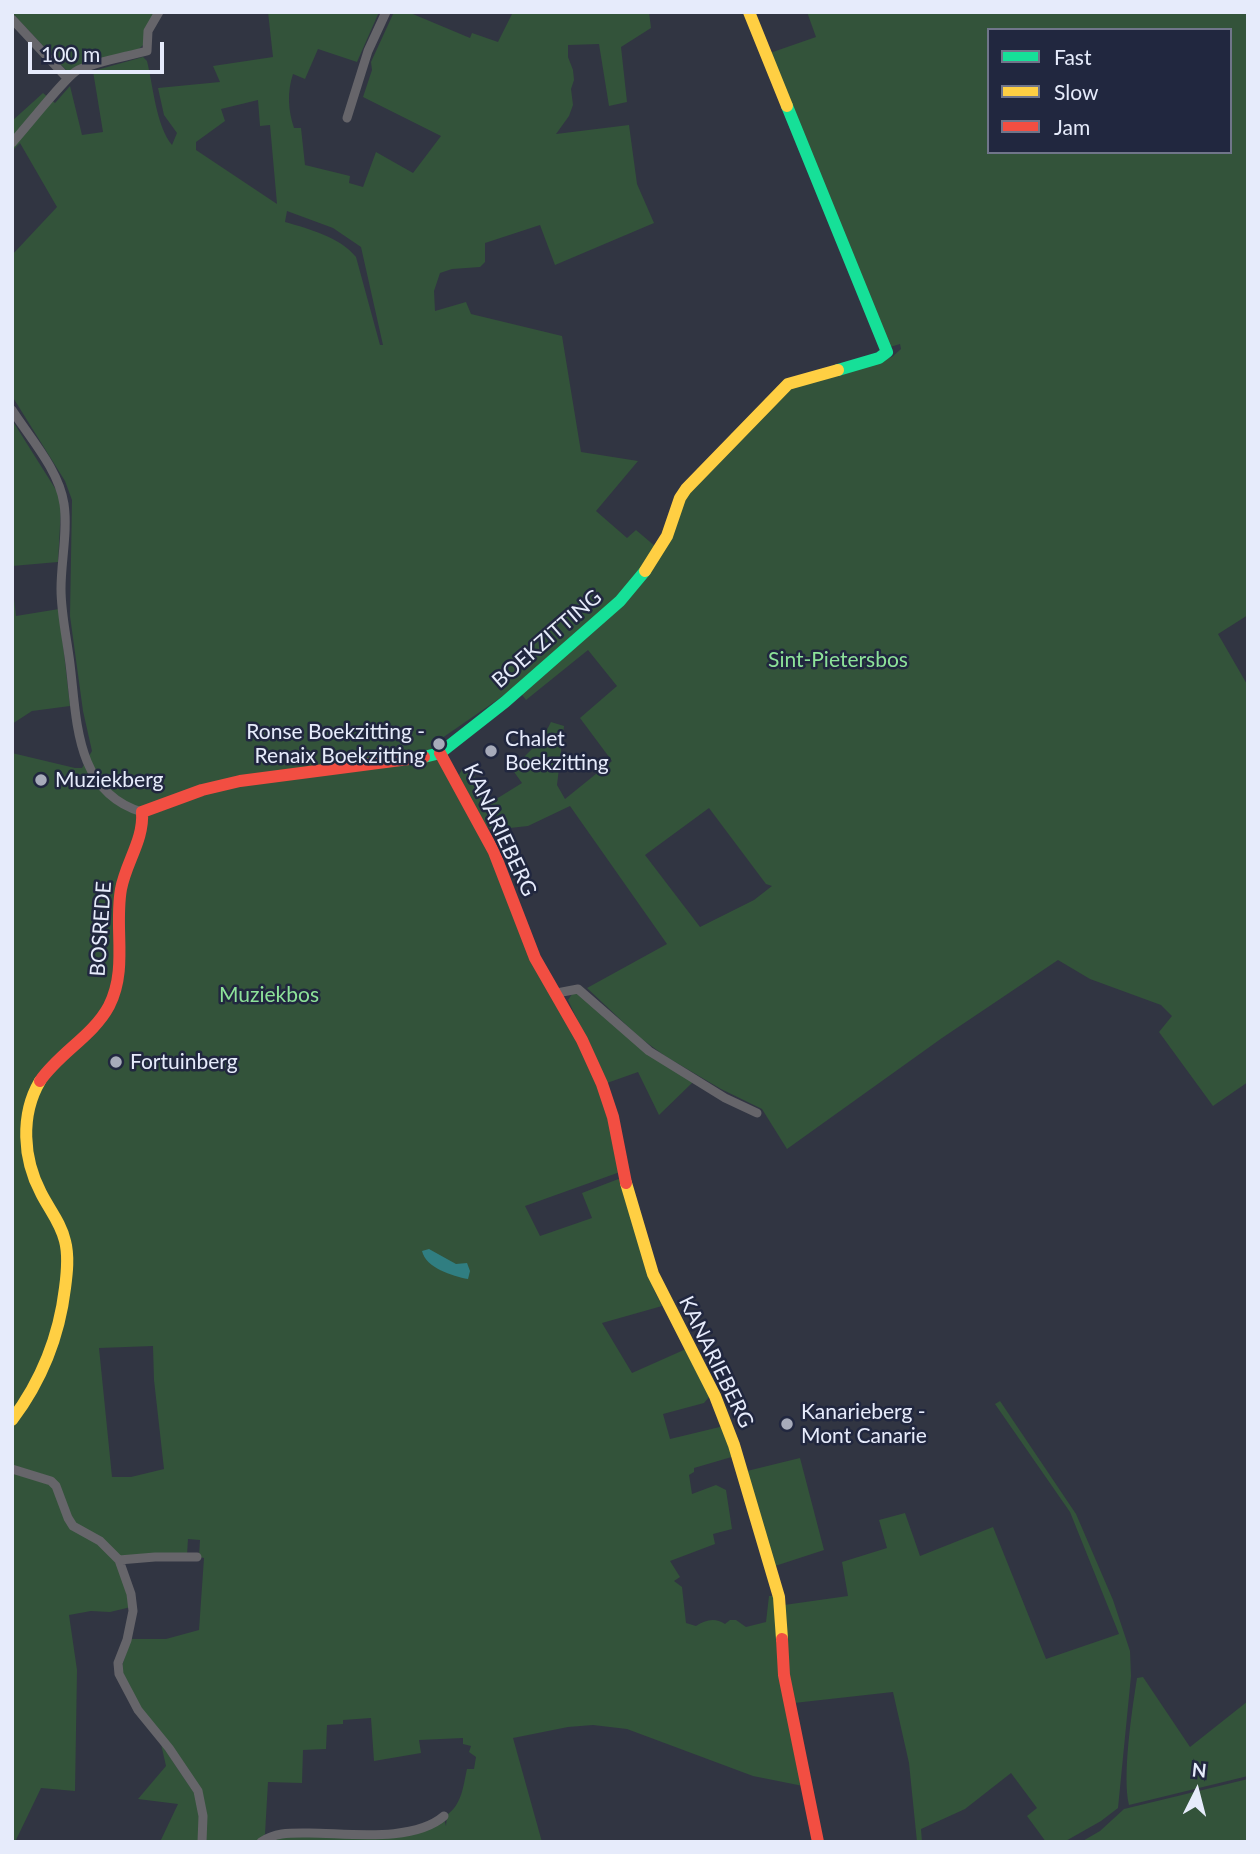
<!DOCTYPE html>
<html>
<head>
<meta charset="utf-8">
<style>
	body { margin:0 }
	#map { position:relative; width:1260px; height:1854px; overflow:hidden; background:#313542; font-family:Lato,sans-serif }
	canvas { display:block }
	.frame { position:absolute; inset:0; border:14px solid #e6ebfb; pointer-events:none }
	.legend { position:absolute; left:987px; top:28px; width:245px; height:126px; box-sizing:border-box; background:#21273f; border:2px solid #70758a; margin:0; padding:9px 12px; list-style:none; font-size:21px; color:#e6ebfb }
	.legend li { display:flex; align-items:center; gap:14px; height:35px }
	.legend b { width:35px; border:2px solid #70758a }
	.north { position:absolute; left:1162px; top:1756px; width:70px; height:70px; -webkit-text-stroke:5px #21273f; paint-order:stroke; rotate:6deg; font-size:19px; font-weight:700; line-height:28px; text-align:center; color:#e6ebfb }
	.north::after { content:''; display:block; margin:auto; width:24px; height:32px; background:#e6ebfb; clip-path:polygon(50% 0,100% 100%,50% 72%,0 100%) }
	.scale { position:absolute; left:28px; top:42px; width:136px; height:32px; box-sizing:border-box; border:4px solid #e6ebfb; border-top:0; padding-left:9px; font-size:21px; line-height:24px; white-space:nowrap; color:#e6ebfb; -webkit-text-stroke:5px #21273f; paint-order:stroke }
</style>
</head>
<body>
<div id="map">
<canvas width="1260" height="1854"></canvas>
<div class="frame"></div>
<ul class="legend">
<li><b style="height:9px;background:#16e098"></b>Fast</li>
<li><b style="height:9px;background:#ffcf43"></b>Slow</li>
<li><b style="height:9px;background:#f24e42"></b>Jam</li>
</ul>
<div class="north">N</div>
<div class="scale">100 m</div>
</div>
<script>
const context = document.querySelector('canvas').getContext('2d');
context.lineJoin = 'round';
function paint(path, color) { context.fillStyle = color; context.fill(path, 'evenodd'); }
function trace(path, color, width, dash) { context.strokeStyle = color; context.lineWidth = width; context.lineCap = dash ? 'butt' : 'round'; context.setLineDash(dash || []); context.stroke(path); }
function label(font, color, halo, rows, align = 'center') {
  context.font = font + ' Lato,sans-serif'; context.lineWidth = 5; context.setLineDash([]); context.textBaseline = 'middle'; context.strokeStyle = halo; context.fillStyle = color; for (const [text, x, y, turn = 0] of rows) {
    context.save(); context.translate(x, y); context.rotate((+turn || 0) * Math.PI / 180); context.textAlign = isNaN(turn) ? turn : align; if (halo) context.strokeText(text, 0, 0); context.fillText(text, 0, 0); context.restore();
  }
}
paint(new Path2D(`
	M 17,12 L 156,12 L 144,44 L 138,50 L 68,72 L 13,14 Z
	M 268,12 L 379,12 L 357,62 L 318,49 L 305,79 L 293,74 C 287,92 288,110 294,128 L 301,128 L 305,165 L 350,176 L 349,183 L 363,187 L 376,152 L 413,173 L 441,136 L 363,97 L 372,70 L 371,62 L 394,12 L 408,12 L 470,38 L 472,33 L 498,42 L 513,12 L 649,12 L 651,28 L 621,47 L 627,102 L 609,106 L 599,44 L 568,45 L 568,57 L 573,70 L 574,80 L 571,89 L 573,105 L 569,116 L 556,134 L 629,125 L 637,184 L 654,223 L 555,265 L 540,225 L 485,243 L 485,262 L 480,267 L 452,269 L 440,273 L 434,291 L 435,311 L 466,302 L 471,314 L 562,336 L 581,452 L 638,461 L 596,511 L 627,538 L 636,530 L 656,547 L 679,512 L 689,491 L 787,388 L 892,357 L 901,349 L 900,344 L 890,347 L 770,53 L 816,37 L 807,12 L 1248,12 L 1248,615 L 1218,634 L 1248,686 L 1248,1082 L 1213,1106 L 1159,1032 L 1172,1016 L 1161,1005 L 1090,979 L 1058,960 L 942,1038 L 787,1149 L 762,1109 L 721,1089 L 665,1056 L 639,1037 L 587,988 L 667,944 L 570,806 L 528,826 L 492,830 L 484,824 L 459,775 L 462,769 L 471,772 L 493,801 L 522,783 L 512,769 L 542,739 L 551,722 L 564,726 L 557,785 L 565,799 L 612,761 L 580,718 L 617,686 L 588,650 L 526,700 L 516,687 L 432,745 L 488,850 L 612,1116 L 620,1172 L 525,1206 L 540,1236 L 592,1218 L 582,1193 L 621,1178 L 654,1290 L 662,1306 L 602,1323 L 632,1373 L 686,1349 L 710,1396 L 704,1403 L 663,1414 L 670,1439 L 724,1426 L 735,1456 L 694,1468 L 694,1472 L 689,1475 L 692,1494 L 716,1485 L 726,1490 L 732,1529 L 713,1534 L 715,1544 L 670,1561 L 680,1577 L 674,1581 L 682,1587 L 686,1623 L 696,1626 C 705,1620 715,1617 725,1624 L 730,1620 L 736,1620 L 746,1627 L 766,1622 L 769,1596 L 776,1596 L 803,1786 L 753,1776 L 627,1729 L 593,1725 L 568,1727 L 513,1738 L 542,1842 L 265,1842 L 277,1837 L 402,1835 L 444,1819 L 446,1826 L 447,1815 C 462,1804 463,1787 467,1769 L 474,1769 L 476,1757 L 469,1752 L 471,1746 L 463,1744 L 463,1738 L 419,1740 L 421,1753 L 374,1761 L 371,1718 L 343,1720 L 343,1724 L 327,1725 L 326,1749 L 303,1750 L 302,1783 L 268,1782 L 265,1834 L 257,1842 L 204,1842 L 203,1801 L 138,1708 L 121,1669 L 131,1639 L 166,1639 L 199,1630 L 204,1558 L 199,1557 L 200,1540 L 188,1539 L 187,1555 L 121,1557 L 97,1541 L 116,1560 L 131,1607 L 110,1612 L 91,1611 L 69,1615 L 77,1670 L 75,1791 L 41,1788 L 15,1842 L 12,1842 L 12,753 L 75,768 L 82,768 L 92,751 L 83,711 L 70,616 L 72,500 L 65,481 L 12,396 L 12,255 L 57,207 L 20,143 L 12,151 L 12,121 L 43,93 L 55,103 L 70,86 L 82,135 L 103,132 L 93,71 L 143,57 L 147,61 C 153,85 156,126 172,145 L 177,133 L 164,115 L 158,88 L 220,82 L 213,66 L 273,57 ZM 989,30 L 1230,30 L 1230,152 L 989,152 ZM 258,100 L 260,126 L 270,125 L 277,204 L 196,150 L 196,142 L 225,121 L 221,109 ZM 287,211 L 333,228 L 361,247 L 383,345 L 380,345 L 356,257 C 340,237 309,229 285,222 ZM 709,808 L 766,884 L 772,886 L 754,900 L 700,927 L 645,855 ZM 153,1346 L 154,1380 L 164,1469 L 131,1477 L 112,1477 L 99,1348 Z
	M 12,420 L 58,493 L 61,507 L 58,562 L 12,566 Z
	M 12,582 L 16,616 L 59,609 L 70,706 L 32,711 L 12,724 Z
	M 578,992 L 693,1082 L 659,1115 L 638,1072 L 607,1083 L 568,1000 L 572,994 Z
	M 1000,1401 L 1076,1514 L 1113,1600 L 1130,1651 L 1131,1676 L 1118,1808 L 1101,1821 L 1064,1842 L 1046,1842 L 1027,1816 L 1037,1808 L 1011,1773 L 965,1809 L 921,1829 L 922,1842 L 917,1842 L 909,1763 L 893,1692 L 794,1703 L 788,1675 L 784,1605 L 848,1596 L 842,1562 L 887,1548 L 879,1520 L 905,1513 L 920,1556 L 993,1527 L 1046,1659 L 1119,1634 L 1070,1512 L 995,1404 Z
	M 800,1458 L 824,1550 L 775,1566 L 747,1471 Z
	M 1143,1677 L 1190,1747 L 1248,1701 L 1248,1776 L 1129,1805 C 1122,1776 1132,1710 1137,1678 Z
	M 161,1744 L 199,1800 L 200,1842 L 160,1842 L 178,1804 L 138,1799 L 166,1766 Z
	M 1248,1779 L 1248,1842 L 1081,1842 L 1100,1831 L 1124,1809 Z`), '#33533a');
paint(new Path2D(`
	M 429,1249 L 456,1264 L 467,1263 L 470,1271 L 468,1279 C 452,1276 426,1268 422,1251 Z`), '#307e81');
trace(new Path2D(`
	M 12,19 L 67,78
	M 347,118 L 368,51 L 386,12
	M 12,143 C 25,129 67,75 78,70 C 99,61 125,57 147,51 L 148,31 L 159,12
	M 12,410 C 30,438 59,470 64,504 C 68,531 61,561 61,589 C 61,614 67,639 70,664 C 77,720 75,792 142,812
	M 557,993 L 578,989 L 649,1051 L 725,1098 L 757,1113
	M 12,1469 L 51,1481 L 56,1486 L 68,1518 L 73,1526 L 100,1541 L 119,1560 L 131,1594 L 133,1611 L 127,1640 L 118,1663 L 119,1674 L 138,1710 L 169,1748 L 198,1791 L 203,1816 L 202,1842
	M 119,1560 L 155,1557 L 197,1557
	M 261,1842 C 276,1832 291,1833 309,1833 C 347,1833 413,1843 444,1816`), '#66656a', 9);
trace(new Path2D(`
	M 787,106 L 887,352 L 879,358 L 838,370
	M 424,757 L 440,753 L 505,702 L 620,601 L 645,571`), '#16e098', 12);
trace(new Path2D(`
	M 749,12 L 787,106
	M 645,571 L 667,536 L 680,498 L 686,489 L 788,384 L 838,370
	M 626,1183 L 653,1274 L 715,1396 L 734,1445 L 779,1597 L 782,1639
	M 12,1420 C 42,1380 59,1338 65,1288 C 67,1273 69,1256 65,1241 C 61,1223 49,1209 41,1193 C 23,1159 20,1115 40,1081`), '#ffcf43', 12);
trace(new Path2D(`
	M 440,753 L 494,852 L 535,958 L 582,1040 L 602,1084 L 613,1117 L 626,1183
	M 40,1081 C 59,1053 93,1036 109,1006 C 128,969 114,928 121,889 C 126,862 144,840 142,812 L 202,790 L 240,781 L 424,757
	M 782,1639 L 784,1675 L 818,1842`), '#f24e42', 12);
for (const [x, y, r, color] of [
	[439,744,7,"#a7abba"],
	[491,751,7,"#a7abba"],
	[41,780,7,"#a7abba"],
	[116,1062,7,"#a7abba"],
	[787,1424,7,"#a7abba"]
]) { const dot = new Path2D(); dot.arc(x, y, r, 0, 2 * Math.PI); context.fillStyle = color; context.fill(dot); trace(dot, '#21273f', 2.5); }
label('21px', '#e6ebfb', '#21273f', [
	["BOEKZITTING",547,639,-41],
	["KANARIEBERG",500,830,65],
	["BOSREDE",101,929,-86],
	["KANARIEBERG",716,1362,64]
]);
label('21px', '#8de299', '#21273f', [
	["Sint-Pietersbos",838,660],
	["Muziekbos",269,995]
]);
label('21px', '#e6ebfb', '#21273f', [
	["Ronse Boekzitting -",425,732,"right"],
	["Renaix Boekzitting",425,756,"right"],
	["Chalet",505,739],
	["Boekzitting",505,763],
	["Muziekberg",55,780],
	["Fortuinberg",130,1062],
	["Kanarieberg -",801,1412],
	["Mont Canarie",801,1436]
], 'left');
</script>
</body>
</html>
